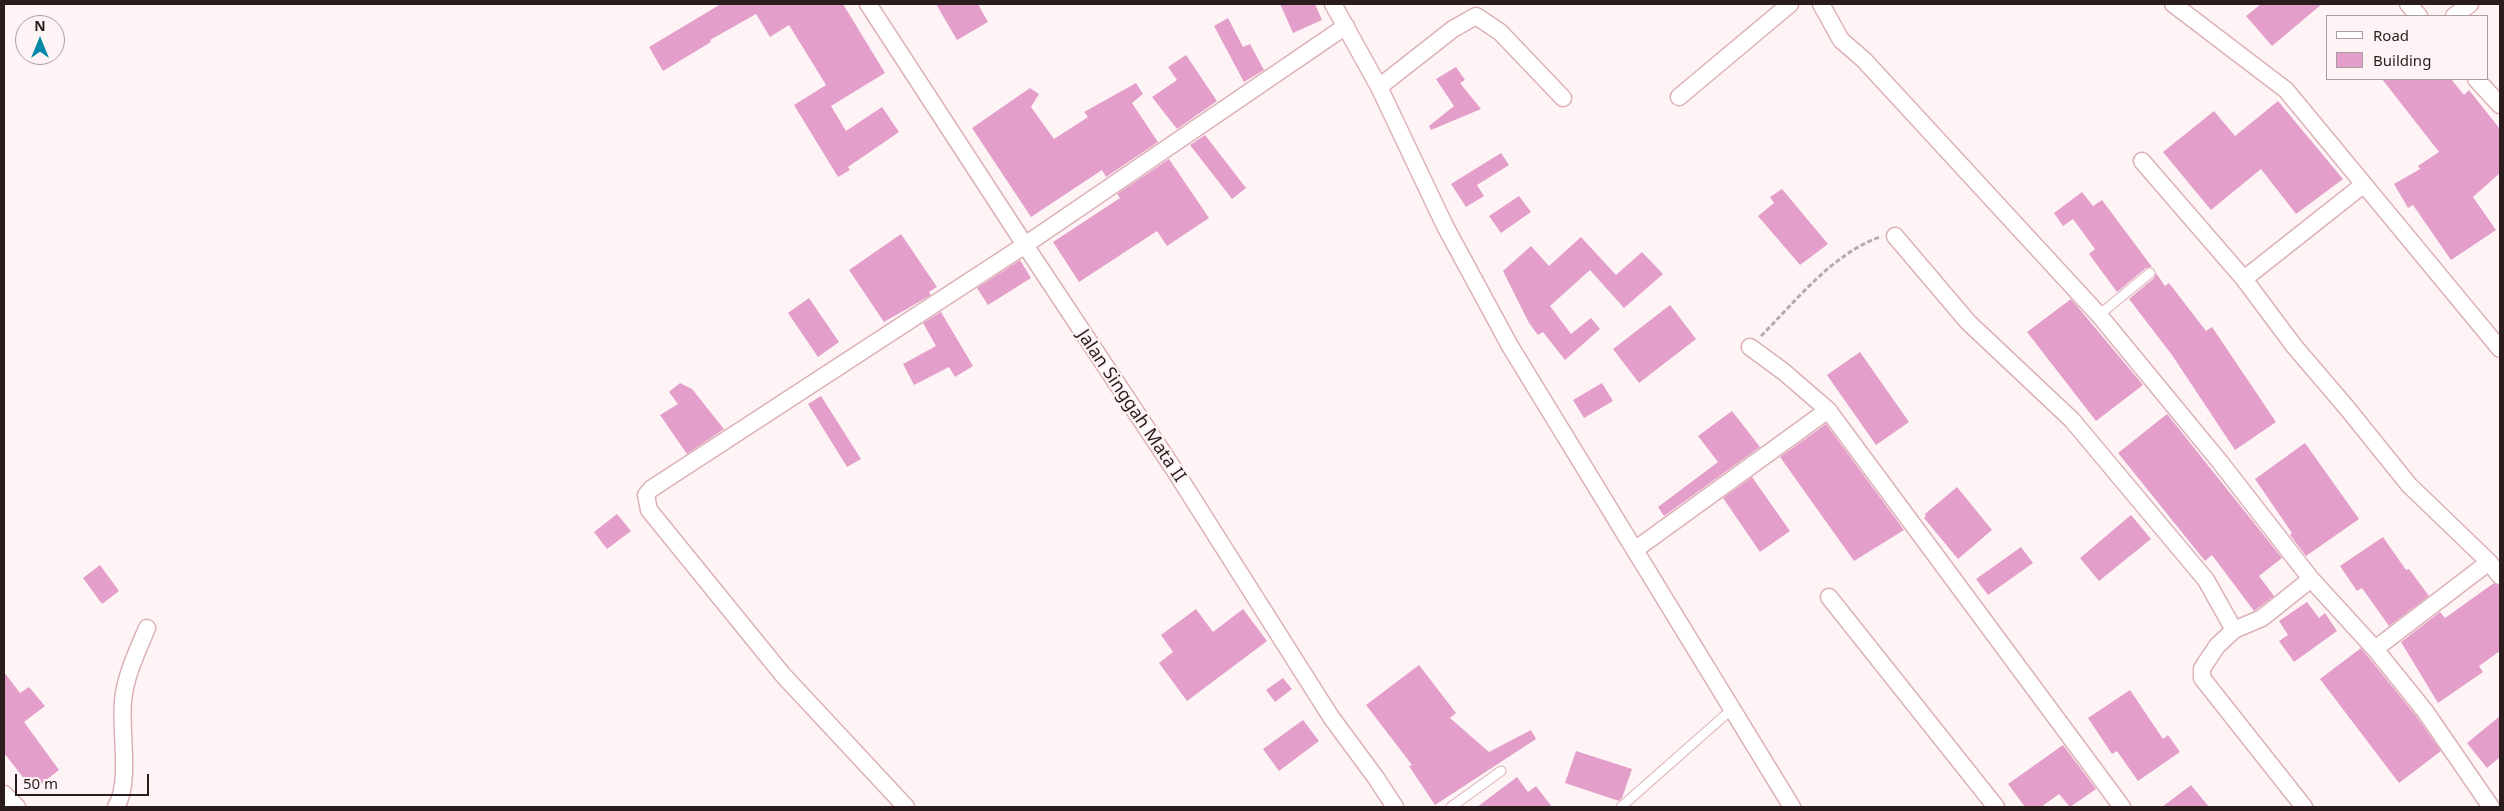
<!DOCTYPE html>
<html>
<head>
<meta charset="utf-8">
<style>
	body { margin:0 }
	#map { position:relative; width:2504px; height:811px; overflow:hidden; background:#fef4f5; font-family:"Noto Sans",sans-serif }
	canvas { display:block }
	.frame { position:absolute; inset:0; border:5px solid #2a1b1d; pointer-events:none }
	.legend { position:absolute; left:2326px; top:15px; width:162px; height:65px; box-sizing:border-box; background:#fef4f5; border:1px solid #a99d9f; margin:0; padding:6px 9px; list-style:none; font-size:15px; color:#2a1b1d }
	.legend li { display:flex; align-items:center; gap:10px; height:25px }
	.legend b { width:25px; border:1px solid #a99d9f }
	.north { position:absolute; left:15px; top:15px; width:50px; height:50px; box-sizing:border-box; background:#fef4f5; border:1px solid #a99d9f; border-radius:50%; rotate:0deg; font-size:14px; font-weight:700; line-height:20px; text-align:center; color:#2a1b1d }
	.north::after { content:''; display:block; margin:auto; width:18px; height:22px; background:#0288a9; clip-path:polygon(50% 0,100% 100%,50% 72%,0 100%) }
	.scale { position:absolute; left:15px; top:774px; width:134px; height:22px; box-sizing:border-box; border:2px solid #2a1b1d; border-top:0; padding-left:6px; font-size:15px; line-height:18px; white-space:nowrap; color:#2a1b1d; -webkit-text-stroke:4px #fef4f5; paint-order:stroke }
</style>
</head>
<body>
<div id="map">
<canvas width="2504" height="811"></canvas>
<div class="frame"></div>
<ul class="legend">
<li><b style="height:6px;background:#fff"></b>Road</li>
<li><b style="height:14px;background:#e49eca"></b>Building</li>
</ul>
<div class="north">N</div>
<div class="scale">50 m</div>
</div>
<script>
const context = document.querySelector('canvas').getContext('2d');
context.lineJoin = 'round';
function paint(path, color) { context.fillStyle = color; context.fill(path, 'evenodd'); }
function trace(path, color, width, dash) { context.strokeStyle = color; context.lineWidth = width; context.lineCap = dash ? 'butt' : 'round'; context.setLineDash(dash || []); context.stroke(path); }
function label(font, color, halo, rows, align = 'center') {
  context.font = font + ' "Noto Sans",sans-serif'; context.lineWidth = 4.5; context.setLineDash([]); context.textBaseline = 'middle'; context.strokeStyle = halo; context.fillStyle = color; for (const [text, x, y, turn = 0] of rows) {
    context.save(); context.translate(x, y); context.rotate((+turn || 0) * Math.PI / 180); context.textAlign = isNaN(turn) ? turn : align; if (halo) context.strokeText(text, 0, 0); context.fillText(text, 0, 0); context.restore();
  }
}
paint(new Path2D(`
	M 721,4 L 843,4 L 885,73 L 831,106 L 846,131 L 882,107 L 899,132 L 848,167 L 850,170 L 838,177 L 794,105 L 826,85 L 789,25 L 770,37 L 756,14 L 710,40 L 711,42 L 663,71 L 649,47 Z
	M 936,4 L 978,4 L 988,22 L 957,40 Z
	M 1280,4 L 1315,4 L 1322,20 L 1293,33 Z
	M 2261,4 L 2322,4 L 2272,46 L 2246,16 Z
	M 1228,18 L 1243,47 L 1250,44 L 1264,70 L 1244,82 L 1214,26 Z
	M 1186,55 L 1217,101 L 1177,129 L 1152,97 L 1177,80 L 1168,67 Z
	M 1456,67 L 1465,80 L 1460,83 L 1481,109 L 1431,130 L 1429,126 L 1454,106 L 1436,79 Z
	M 2382,79 L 2451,79 L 2464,95 L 2469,90 L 2500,129 L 2500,173 L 2473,197 L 2496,230 L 2451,260 L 2413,205 L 2408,208 L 2394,184 L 2420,169 L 2418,166 L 2439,152 Z
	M 1136,83 L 1143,94 L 1132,103 L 1158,142 L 1106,177 L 1102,170 L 1031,217 L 972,128 L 1030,88 L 1039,94 L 1031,107 L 1054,139 L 1088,117 L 1084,112 Z
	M 2278,101 L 2343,179 L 2296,214 L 2261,169 L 2211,210 L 2163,152 L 2214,111 L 2235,136 Z
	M 1205,135 L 1246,188 L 1232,199 L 1190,145 Z
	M 1501,153 L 1509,165 L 1477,185 L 1484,196 L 1466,207 L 1451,184 Z
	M 1169,159 L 1209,218 L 1167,246 L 1157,231 L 1079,282 L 1053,242 L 1120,198 L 1117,194 Z
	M 1782,189 L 1828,244 L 1800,265 L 1758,216 L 1774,203 L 1770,197 Z
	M 2082,192 L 2093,206 L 2102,200 L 2152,267 L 2146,268 L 2117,292 L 2089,254 L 2095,249 L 2073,219 L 2063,226 L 2054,213 Z
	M 1519,196 L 1531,212 L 1501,233 L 1489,216 Z
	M 901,234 L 937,287 L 929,292 L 931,295 L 884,322 L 849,270 Z
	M 1581,237 L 1616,275 L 1642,252 L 1663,274 L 1624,308 L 1590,270 L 1550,306 L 1571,334 L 1591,318 L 1600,329 L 1565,360 L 1543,332 L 1538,335 L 1529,323 L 1503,271 L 1531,246 L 1549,266 Z
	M 1020,260 L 1031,278 L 988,305 L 977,288 Z
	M 2156,273 L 2165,286 L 2169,283 L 2206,331 L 2212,327 L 2276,422 L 2235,450 L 2172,355 L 2129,299 L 2154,278 Z
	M 809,298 L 839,342 L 818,357 L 788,313 Z
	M 2071,299 L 2143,385 L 2096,421 L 2027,332 Z
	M 1670,305 L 1696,339 L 1639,383 L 1613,349 Z
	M 941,312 L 973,366 L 955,377 L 949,367 L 914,385 L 903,364 L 936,346 L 923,323 Z
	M 1860,352 L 1909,422 L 1876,445 L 1827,375 Z
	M 680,383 L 692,389 L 724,429 L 687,454 L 660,415 L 678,404 L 669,392 Z
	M 1602,383 L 1613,401 L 1584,418 L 1573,400 Z
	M 821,396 L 861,459 L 847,467 L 808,404 Z
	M 1732,411 L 1760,447 L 1664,516 L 1658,507 L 1718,462 L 1698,436 Z
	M 2167,414 L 2282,558 L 2259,576 L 2274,596 L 2257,609 L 2254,611 L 2212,555 L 2205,561 L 2118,453 Z
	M 1826,424 L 1904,530 L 1854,561 L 1780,457 Z
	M 2305,443 L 2359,519 L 2306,556 L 2290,535 L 2292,533 L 2255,479 Z
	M 1752,477 L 1790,531 L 1760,552 L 1723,498 Z
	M 1957,487 L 1992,530 L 1958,559 L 1924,518 L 1926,516 L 1925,514 Z
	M 617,514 L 631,531 L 607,549 L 594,532 Z
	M 2131,515 L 2151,539 L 2099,581 L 2080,558 Z
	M 2383,537 L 2406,570 L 2409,569 L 2429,596 L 2389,626 L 2362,588 L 2357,591 L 2340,566 Z
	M 2021,547 L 2033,563 L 1988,595 L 1976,579 Z
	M 100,565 L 119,591 L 102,604 L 83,578 Z
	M 2494,583 L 2500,586 L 2500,651 L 2479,666 L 2483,672 L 2438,703 L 2401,642 L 2440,612 L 2445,618 Z
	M 2307,602 L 2319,618 L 2325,613 L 2337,631 L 2294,662 L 2279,641 L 2288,635 L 2279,621 Z
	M 1196,609 L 1213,632 L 1243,609 L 1267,641 L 1187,701 L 1159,663 L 1173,652 L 1161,635 Z
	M 2361,648 L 2417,717 L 2441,751 L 2399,783 L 2320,679 Z
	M 1419,665 L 1456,713 L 1450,718 L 1489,752 L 1531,730 L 1536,739 L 1435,805 L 1409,766 L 1412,765 L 1366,705 Z
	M 4,672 L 20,693 L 29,687 L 45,706 L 24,722 L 59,770 L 33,790 L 4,753 Z
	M 1283,678 L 1292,689 L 1275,702 L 1266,690 Z
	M 2130,690 L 2163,739 L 2168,735 L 2180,752 L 2138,781 L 2117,751 L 2112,754 L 2088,718 Z
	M 2500,716 L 2500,757 L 2487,768 L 2467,743 Z
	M 1303,720 L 1319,741 L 1279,771 L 1263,749 Z
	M 2063,745 L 2096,789 L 2070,807 L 2059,794 L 2041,807 L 2025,807 L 2008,784 Z
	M 1576,751 L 1632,769 L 1622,798 L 1619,801 L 1565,783 Z
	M 1517,777 L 1528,792 L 1536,786 L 1552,807 L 1477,807 Z
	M 2191,785 L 2209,807 L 2162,807 Z`), '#e49eca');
const service = new Path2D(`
	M 2099,315 L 2150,273
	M 1451,807 L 1501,771
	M 1621,807 L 1732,709`);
const minor = new Path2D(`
	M 868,4 L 1025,245 L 1177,474 L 1331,717 L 1376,778 L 1395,807
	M 1333,4 L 1379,87 L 1445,226 L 1510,346 L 1792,807
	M 1821,4 L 1841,40 L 1864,60 L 2099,315 L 2220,462 L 2311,579 L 2375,649 L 2425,711 L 2491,807
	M 2173,4 L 2286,90 L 2500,349
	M 2408,4 L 2419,16
	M 2454,16 L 2470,4
	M 2476,79 L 2500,105
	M 1379,87 L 1453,29 L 1476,16 L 1500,32 L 1563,98
	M 1679,97 L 1790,4
	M 2142,161 L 2244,279 L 2363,185
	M 1895,236 L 1968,322 L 2072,420 L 2206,580 L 2234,630
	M 2244,279 L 2294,346 L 2347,408 L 2409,485 L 2489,562 L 2375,649
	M 1750,347 L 1784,372 L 1828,410 L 2122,807
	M 1636,549 L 1828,410
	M 2489,562 L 2500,576
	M 1829,597 L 1996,807
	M 4,794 L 17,807
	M 116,807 C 131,783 120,731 123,701 C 125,676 138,650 147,628
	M 906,807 L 783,675 L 649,510 L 646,495 L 651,489 L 1025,245 L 1346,26
	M 2304,807 L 2202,678 L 2202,669 L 2205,664 L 2217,646 L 2234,630 L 2262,618 L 2311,579`);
trace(service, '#dcb1b6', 11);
trace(minor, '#dcb1b6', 19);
trace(new Path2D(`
	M 1761,336 C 1796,301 1832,254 1880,237`), '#b6aaac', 3, [5, 2.5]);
trace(service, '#fff', 9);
trace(minor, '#fff', 16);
label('18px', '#2a1b1d', '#fef4f5', [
	["Jalan Singgah Mata II",1131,406,56]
]);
</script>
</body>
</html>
